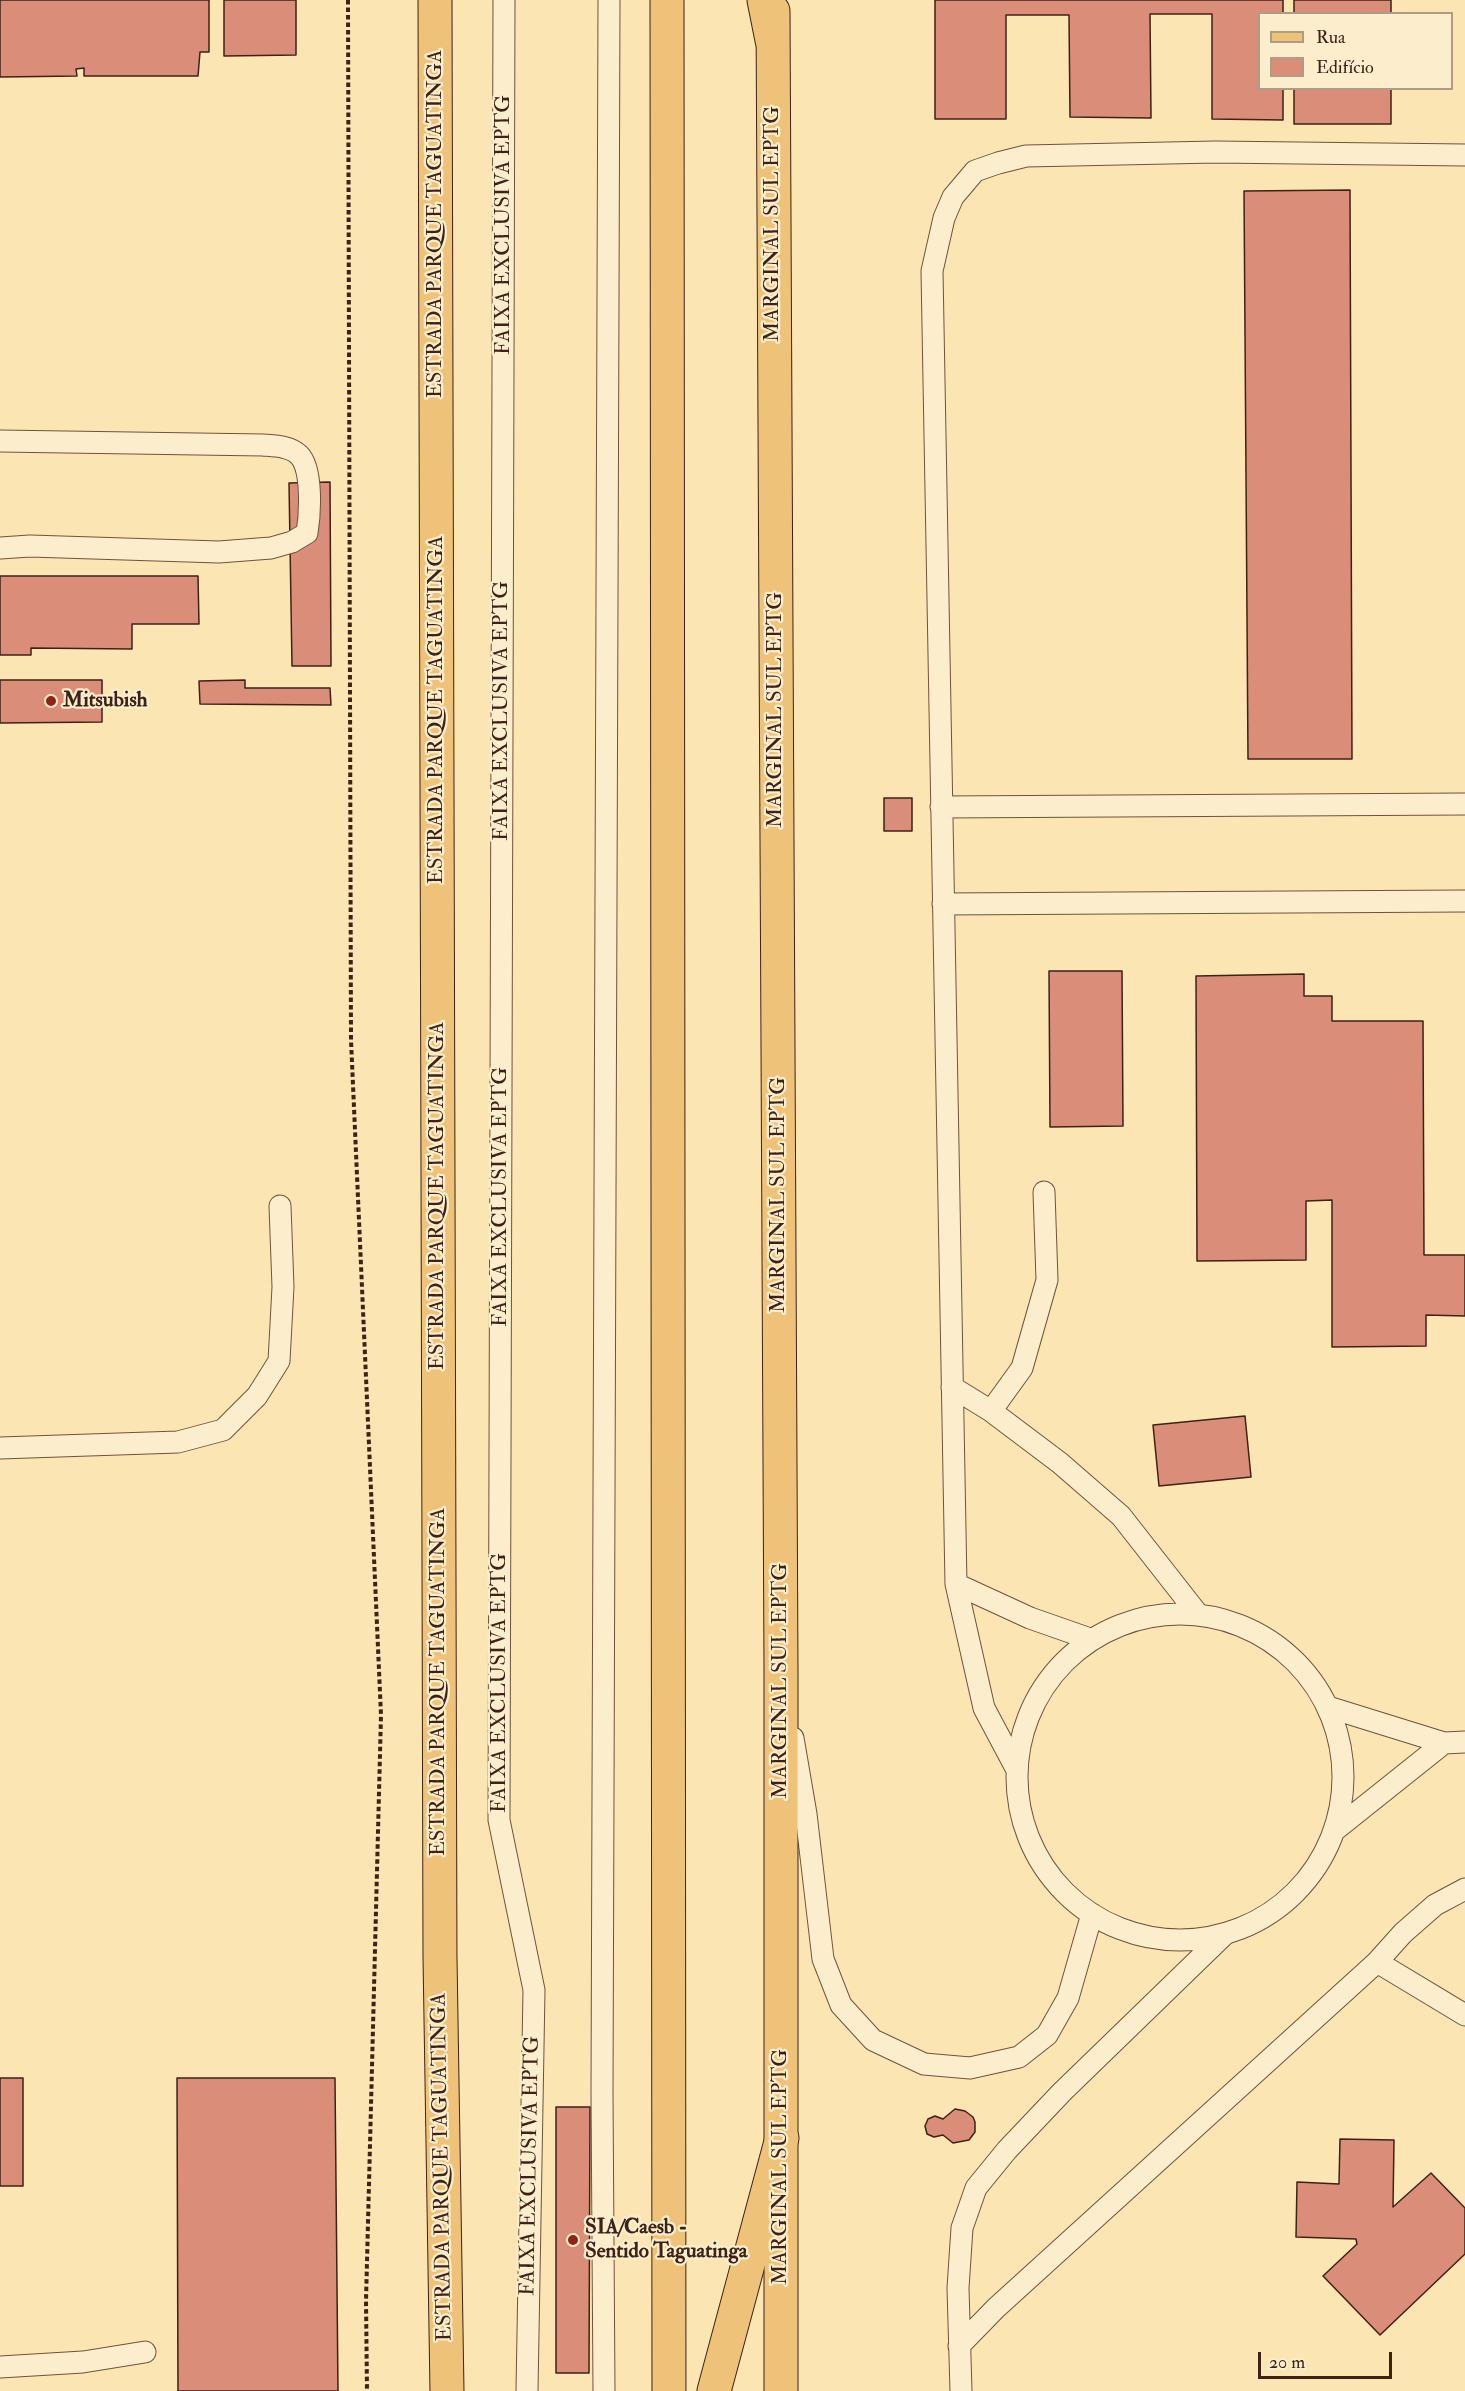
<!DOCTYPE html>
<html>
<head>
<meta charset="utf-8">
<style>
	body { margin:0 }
	#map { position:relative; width:1465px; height:2391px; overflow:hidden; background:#fbe5b2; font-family:"IM FELL Double Pica",serif }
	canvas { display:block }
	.legend { position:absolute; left:1258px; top:12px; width:195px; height:78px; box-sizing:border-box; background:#fceecd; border:2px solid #b09c85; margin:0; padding:8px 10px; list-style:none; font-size:18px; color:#3e2218 }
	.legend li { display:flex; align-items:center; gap:12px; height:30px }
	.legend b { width:30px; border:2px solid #b09c85 }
	.scale { position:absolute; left:1258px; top:2352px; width:134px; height:27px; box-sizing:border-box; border:3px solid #3e2218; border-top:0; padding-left:8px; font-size:18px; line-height:21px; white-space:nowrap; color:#3e2218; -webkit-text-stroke:4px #fceecd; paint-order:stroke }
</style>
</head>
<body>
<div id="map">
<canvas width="1465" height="2391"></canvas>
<ul class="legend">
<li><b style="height:8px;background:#eec279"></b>Rua</li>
<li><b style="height:16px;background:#da8e79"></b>Edifício</li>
</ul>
<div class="scale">20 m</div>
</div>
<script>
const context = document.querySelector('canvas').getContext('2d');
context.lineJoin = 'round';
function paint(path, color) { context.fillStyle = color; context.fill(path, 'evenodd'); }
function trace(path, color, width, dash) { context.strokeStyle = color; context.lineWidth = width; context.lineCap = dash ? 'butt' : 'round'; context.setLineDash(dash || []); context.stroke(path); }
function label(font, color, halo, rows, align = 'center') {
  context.font = font + ' "IM FELL Double Pica",serif'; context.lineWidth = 4.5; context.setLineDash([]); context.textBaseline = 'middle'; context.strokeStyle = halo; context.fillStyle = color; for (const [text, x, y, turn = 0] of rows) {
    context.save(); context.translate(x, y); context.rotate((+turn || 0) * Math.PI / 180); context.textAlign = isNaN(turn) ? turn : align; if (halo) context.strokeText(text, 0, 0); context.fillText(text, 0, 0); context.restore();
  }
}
const building = new Path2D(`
	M 0,0 L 209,0 L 209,52 L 200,52 L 198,76 L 84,76 L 84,68 L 76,69 L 77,76 L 0,77 Z
	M 224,0 L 296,0 L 296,55 L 224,56 Z
	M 935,0 L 1283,0 L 1283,14 L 1260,14 L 1260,88 L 1283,88 L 1283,120 L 1212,119 L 1212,14 L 1150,14 L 1151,118 L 1070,117 L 1069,15 L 1006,15 L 1006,119 L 935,119 Z
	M 1294,0 L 1391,0 L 1391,14 L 1294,14 Z
	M 1294,88 L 1391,88 L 1391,124 L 1294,124 Z
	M 1350,190 L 1352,759 L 1248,759 L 1244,191 Z
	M 330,482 L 331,666 L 292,666 L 289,483 Z
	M 0,576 L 198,576 L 199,624 L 132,624 L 132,649 L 31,648 L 31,655 L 0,655 Z
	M 0,680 L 102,680 L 102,722 L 0,723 Z
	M 245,680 L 245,688 L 330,688 L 331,705 L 200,704 L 199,681 Z
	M 884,798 L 912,798 L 912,831 L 884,831 Z
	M 1049,971 L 1122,971 L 1123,1126 L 1050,1127 Z
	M 1304,974 L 1304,996 L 1332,996 L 1332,1021 L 1423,1021 L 1424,1255 L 1465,1255 L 1465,1316 L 1426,1315 L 1426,1346 L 1332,1347 L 1332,1200 L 1306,1201 L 1306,1260 L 1197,1261 L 1196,976 Z
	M 1245,1416 L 1251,1477 L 1159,1486 L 1153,1425 Z
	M 0,2078 L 23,2078 L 23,2186 L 0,2186 Z
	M 177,2078 L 335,2078 L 338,2391 L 178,2391 Z
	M 556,2107 L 590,2107 L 589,2373 L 556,2373 Z
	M 955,2109 L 965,2111 L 973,2117 L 975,2122 L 975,2132 L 969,2140 L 953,2143 L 943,2135 L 934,2137 L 927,2134 L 925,2126 L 928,2119 L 935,2116 L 943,2119 Z
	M 1340,2139 L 1394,2140 L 1393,2207 L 1431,2173 L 1465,2208 L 1465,2254 L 1380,2335 L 1323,2276 L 1357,2244 L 1356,2239 L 1296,2237 L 1297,2182 L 1339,2184 Z`);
paint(building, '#da8e79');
trace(building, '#3e2218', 1.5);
const lane = new Path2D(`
	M 504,0 L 499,1820 L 534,1990 L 527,2391
	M 0,441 L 263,445 C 275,446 290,446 299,455 C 313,469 310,515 307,533 L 292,542 L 271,548 L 219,552 L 30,546 L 0,548
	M 941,807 L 1465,804
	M 943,904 L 1465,901
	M 952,1387 L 991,1411 L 1060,1463 L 1121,1516 L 1197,1613
	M 991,1411 L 1022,1368 L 1047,1280 L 1044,1192
	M 0,1448 L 178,1442 L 223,1430 L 257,1396 L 279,1361 L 283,1287 L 280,1206
	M 956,1584 L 1030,1618 L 1090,1639
	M1017 1777a163 163 0 1 1 326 0a163 163 0 1 1-326 0Z
	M 1328,1707 L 1444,1743 L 1465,1742
	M 793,1738 L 806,1814 L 823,1959 L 841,2005 L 873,2040 L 924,2064 L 970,2068 L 1019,2057 L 1047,2035 L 1068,1998 L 1092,1914
	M 1017,1770 L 984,1708 L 956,1584 L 932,271 L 944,218 L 953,197 L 975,171 L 998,163 L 1026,156 L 1215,152 L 1465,155
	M 1335,1830 L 1444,1743
	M 1377,1962 L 1465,2015
	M 959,2346 L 996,2308 L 1377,1962 L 1403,1933 L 1435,1905 L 1465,1889
	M 0,2367 L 83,2362 L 145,2352
	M 604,2391 L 602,2093 L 609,0
	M 961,2391 L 958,2288 L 962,2228 L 976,2188 L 1007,2150 L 1062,2092 L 1225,1934`);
const primary = new Path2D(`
	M 773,11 L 781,1670 L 781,2391`);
const highway = new Path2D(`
	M 435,0 L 440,1957 L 447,2391
	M 667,0 L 669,2391
	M 764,0 L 772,40
	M 714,2391 L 782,2138`);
trace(lane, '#6d533e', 23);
trace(primary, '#3e2218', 35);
trace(highway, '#3e2218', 35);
trace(new Path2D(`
	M 348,0 L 351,1040 L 381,1715 L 366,2301 L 367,2391`), '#3e2218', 4, [4.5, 3]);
trace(lane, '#fceecd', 21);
trace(primary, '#eec279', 33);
trace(highway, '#eec279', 33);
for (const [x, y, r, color] of [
	[51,701,6,"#8f2418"],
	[573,2240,6,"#8f2418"]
]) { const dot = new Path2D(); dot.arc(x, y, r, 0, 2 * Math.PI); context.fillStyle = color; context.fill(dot); trace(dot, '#fceecd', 2); }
label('21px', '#3e2218', '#fceecd', [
	["ESTRADA PARQUE TAGUATINGA",436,224,-90],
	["MARGINAL SUL EPTG",773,224,-90],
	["FAIXA EXCLUSIVA EPTG",504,225,-90],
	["ESTRADA PARQUE TAGUATINGA",437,710,-90],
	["MARGINAL SUL EPTG",776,710,-90],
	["FAIXA EXCLUSIVA EPTG",502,711,-90],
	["MARGINAL SUL EPTG",779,1195,-90],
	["ESTRADA PARQUE TAGUATINGA",438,1196,-90],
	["FAIXA EXCLUSIVA EPTG",501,1197,-90],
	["MARGINAL SUL EPTG",781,1681,-90],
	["ESTRADA PARQUE TAGUATINGA",439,1682,-90],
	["FAIXA EXCLUSIVA EPTG",500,1683,-90],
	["FAIXA EXCLUSIVA EPTG",531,2166,-89],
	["ESTRADA PARQUE TAGUATINGA",443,2167,-91],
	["MARGINAL SUL EPTG",781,2167,-90]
]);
label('bold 21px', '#3e2218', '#fceecd', [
	["Mitsubish",63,701],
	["SIA/Caesb -",585,2228],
	["Sentido Taguatinga",585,2252]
], 'left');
</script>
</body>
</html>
